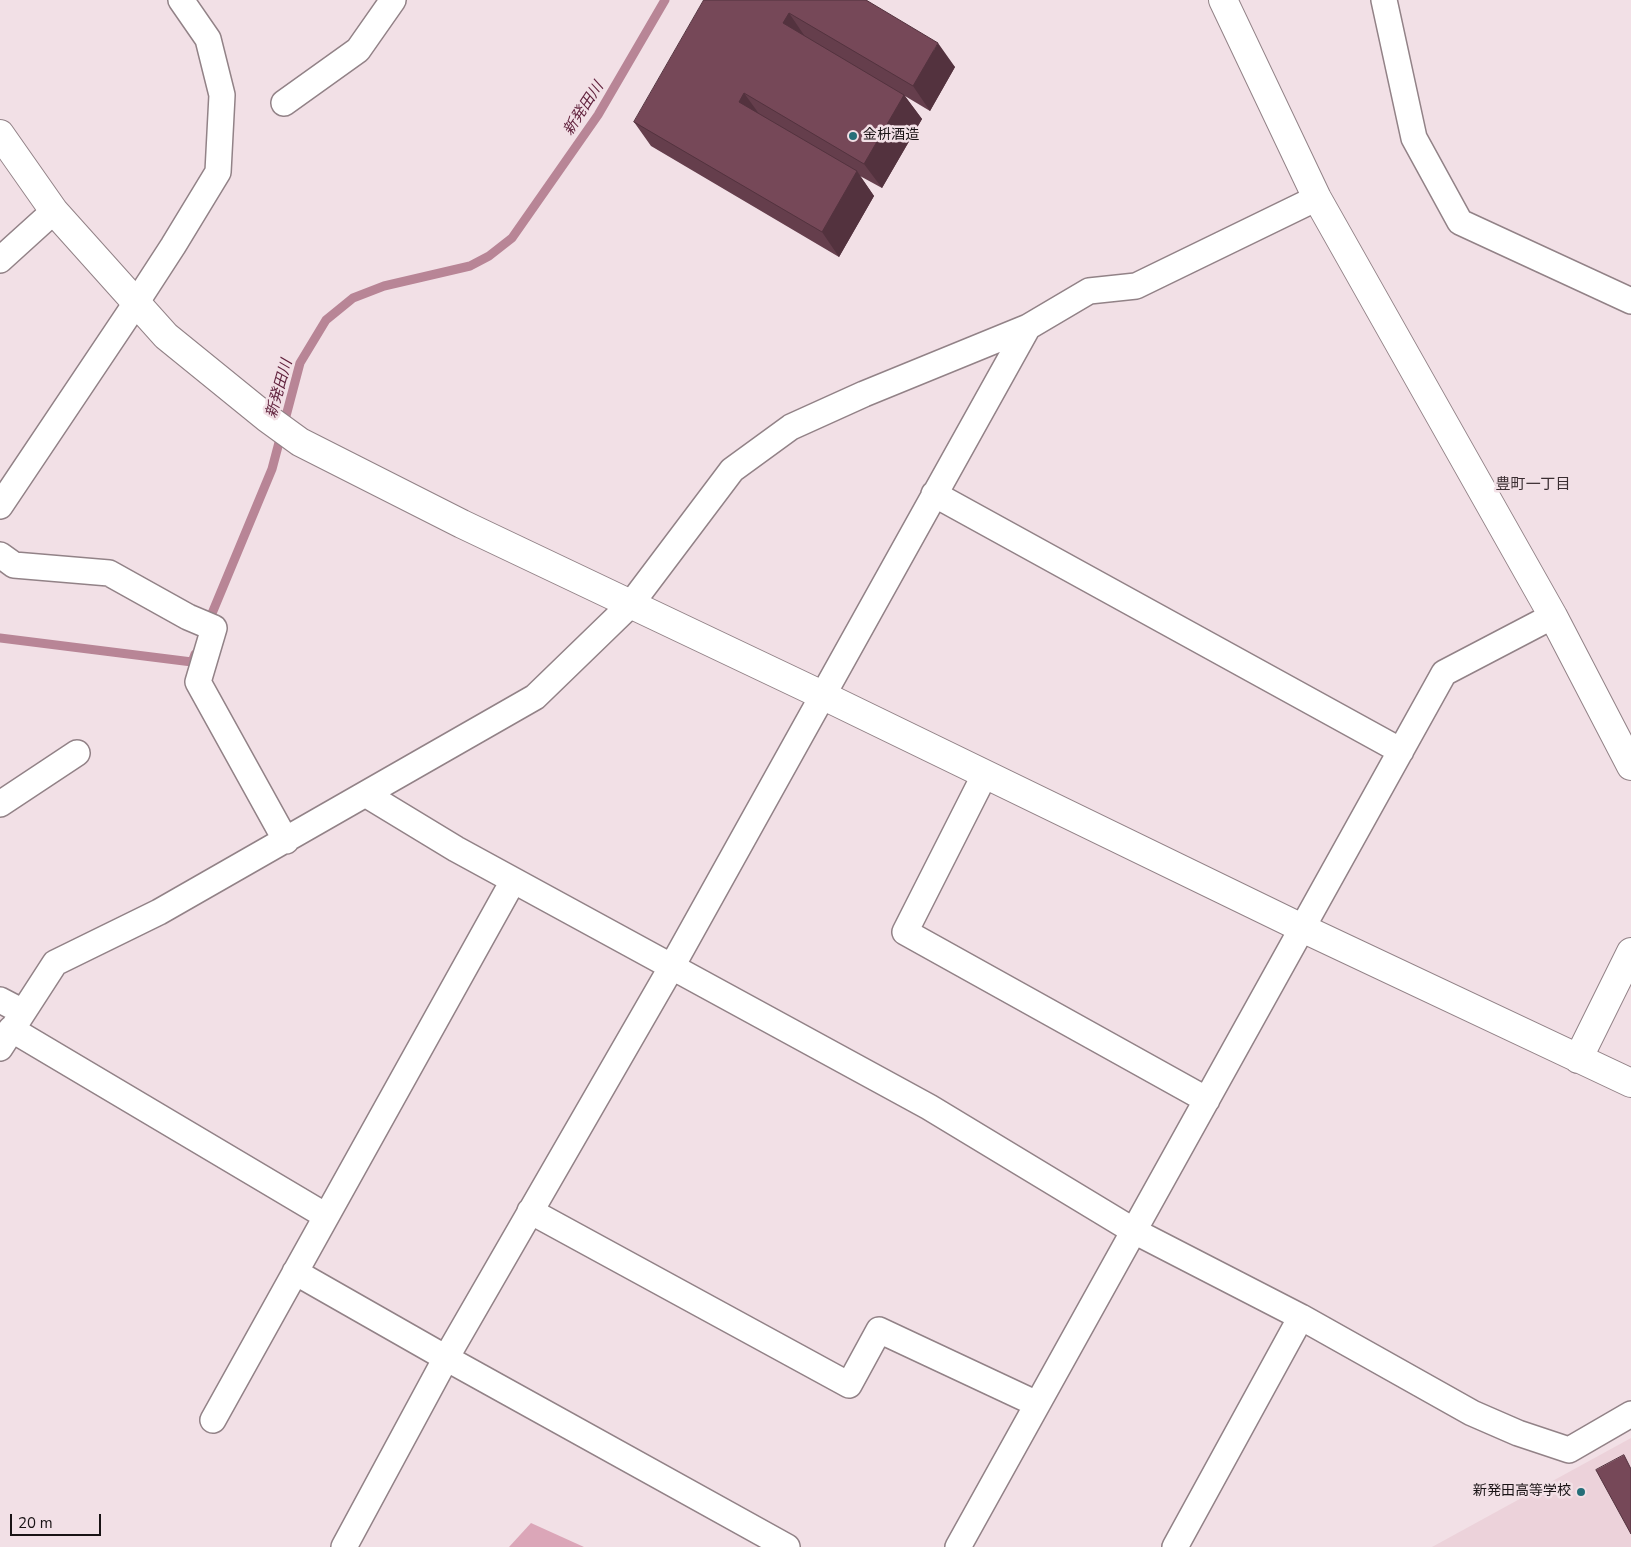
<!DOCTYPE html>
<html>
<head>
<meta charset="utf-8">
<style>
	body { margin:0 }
	#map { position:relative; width:1631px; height:1547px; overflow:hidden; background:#f2e0e6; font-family:"Nunito Sans",sans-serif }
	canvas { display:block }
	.scale { position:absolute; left:10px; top:1514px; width:91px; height:22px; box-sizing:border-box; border:2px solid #191315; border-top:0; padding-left:6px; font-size:15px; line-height:18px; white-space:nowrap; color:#191315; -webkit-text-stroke:4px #f2e0e6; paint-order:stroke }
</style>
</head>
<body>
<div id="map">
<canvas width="1631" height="1547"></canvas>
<div class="scale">20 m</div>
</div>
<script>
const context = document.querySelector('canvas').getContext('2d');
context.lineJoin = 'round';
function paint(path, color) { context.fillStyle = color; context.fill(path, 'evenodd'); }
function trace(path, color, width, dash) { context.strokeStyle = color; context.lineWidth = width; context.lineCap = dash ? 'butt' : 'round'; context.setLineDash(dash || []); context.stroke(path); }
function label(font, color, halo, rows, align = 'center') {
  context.font = font + ' "Nunito Sans","Noto Sans JP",sans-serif'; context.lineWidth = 5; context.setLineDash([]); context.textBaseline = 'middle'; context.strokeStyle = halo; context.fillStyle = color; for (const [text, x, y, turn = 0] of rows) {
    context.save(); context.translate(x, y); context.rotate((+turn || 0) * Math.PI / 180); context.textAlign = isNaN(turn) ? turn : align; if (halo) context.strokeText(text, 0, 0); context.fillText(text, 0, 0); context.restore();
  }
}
paint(new Path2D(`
	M 1631,1438 L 1631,1547 L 1432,1547 Z`), '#ecd2da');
paint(new Path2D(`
	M 531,1523 L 584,1547 L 509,1547 Z`), '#dba6b8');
trace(new Path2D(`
	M 208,623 L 272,469 L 300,363 L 326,320 L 353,298 L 384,286 L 470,266 L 489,256 L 512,238 L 598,115 L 665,0
	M 0,638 L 192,662 L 195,654`), '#b88596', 9);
const street = new Path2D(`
	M 1384,0 L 1414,138 L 1460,222 L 1631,301
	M 284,103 L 358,50 L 393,0
	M 0,260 L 54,211
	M 934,494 L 1401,751
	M 0,506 L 136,303 L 173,246 L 218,172 L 222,95 L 208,39 L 181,0
	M 0,555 L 14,565 L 109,573 L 188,617 L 214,628 L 198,682 L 286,841
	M 985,774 L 905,932 L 1207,1100
	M 367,795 L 456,849 L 929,1107 L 1134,1231 L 1301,1317 L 1472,1413 L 1518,1433 L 1569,1450 L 1631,1414
	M 0,804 L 77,753
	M 0,1000 L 23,1012
	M 11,1029 L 326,1216
	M 0,1048 L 55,963 L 159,912 L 535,697 L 631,604 L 732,470 L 791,427 L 864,394 L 1028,327 L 1089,291 L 1136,286 L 1317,198
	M 530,1211 L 849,1385 L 879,1330 L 1037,1404
	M 295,1272 L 446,1358 L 787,1547
	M 213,1420 L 513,881
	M 344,1547 L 446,1358 L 671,968 L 1028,327
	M 958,1547 L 1444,673 L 1553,616
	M 1175,1547 L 1301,1317`);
const secondary = new Path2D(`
	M 1223,0 L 1317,198 L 1553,616 L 1631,766
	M 0,134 L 54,211 L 166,336 L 267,418 L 300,442 L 462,524 L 822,695 L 1302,928 L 1631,1083
	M 1578,1059 L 1631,952`);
trace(street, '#928287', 28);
trace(secondary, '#928287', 30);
trace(street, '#fff', 25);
trace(secondary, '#fff', 28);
paint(new Path2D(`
	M 704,0 L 866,0 L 955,67 L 930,111 L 905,96 L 922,119 L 882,188 L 860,176 L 874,196 L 839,257 L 651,146 L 634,122 Z`), '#653e4c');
paint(new Path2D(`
	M 789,13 L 806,38 L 783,23 Z
	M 938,43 L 955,67 L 930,111 L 913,86 Z
	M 744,93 L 762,118 L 739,102 Z
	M 904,95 L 922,119 L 882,188 L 864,164 Z
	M 857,171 L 874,196 L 839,257 L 822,232 Z`), '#53323e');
const building = new Path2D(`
	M 704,0 L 866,0 L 938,43 L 913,86 L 789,13 L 783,23 L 904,95 L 864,164 L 744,93 L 739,102 L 857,171 L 822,232 L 634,122 Z
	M 1624,1455 L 1631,1469 L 1631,1534 L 1596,1470 Z`);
paint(building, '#764858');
trace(building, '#53323e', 1);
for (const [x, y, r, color] of [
	[853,136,5,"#256e78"],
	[1581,1492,5,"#256e78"]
]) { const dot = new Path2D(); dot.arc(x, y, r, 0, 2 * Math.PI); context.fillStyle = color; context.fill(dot); trace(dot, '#f2e0e6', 2); }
label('14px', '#191315', '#f2e0e6', [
	["金枡酒造",863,136],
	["新発田高等学校",1571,1492,"right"]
], 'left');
label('italic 15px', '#62233e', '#f2e0e6', [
	["新発田川",584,109,-57],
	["新発田川",280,389,-74]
]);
label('15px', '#3a2d31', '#f2e0e6', [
	["豊町一丁目",1533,485]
]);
</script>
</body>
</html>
